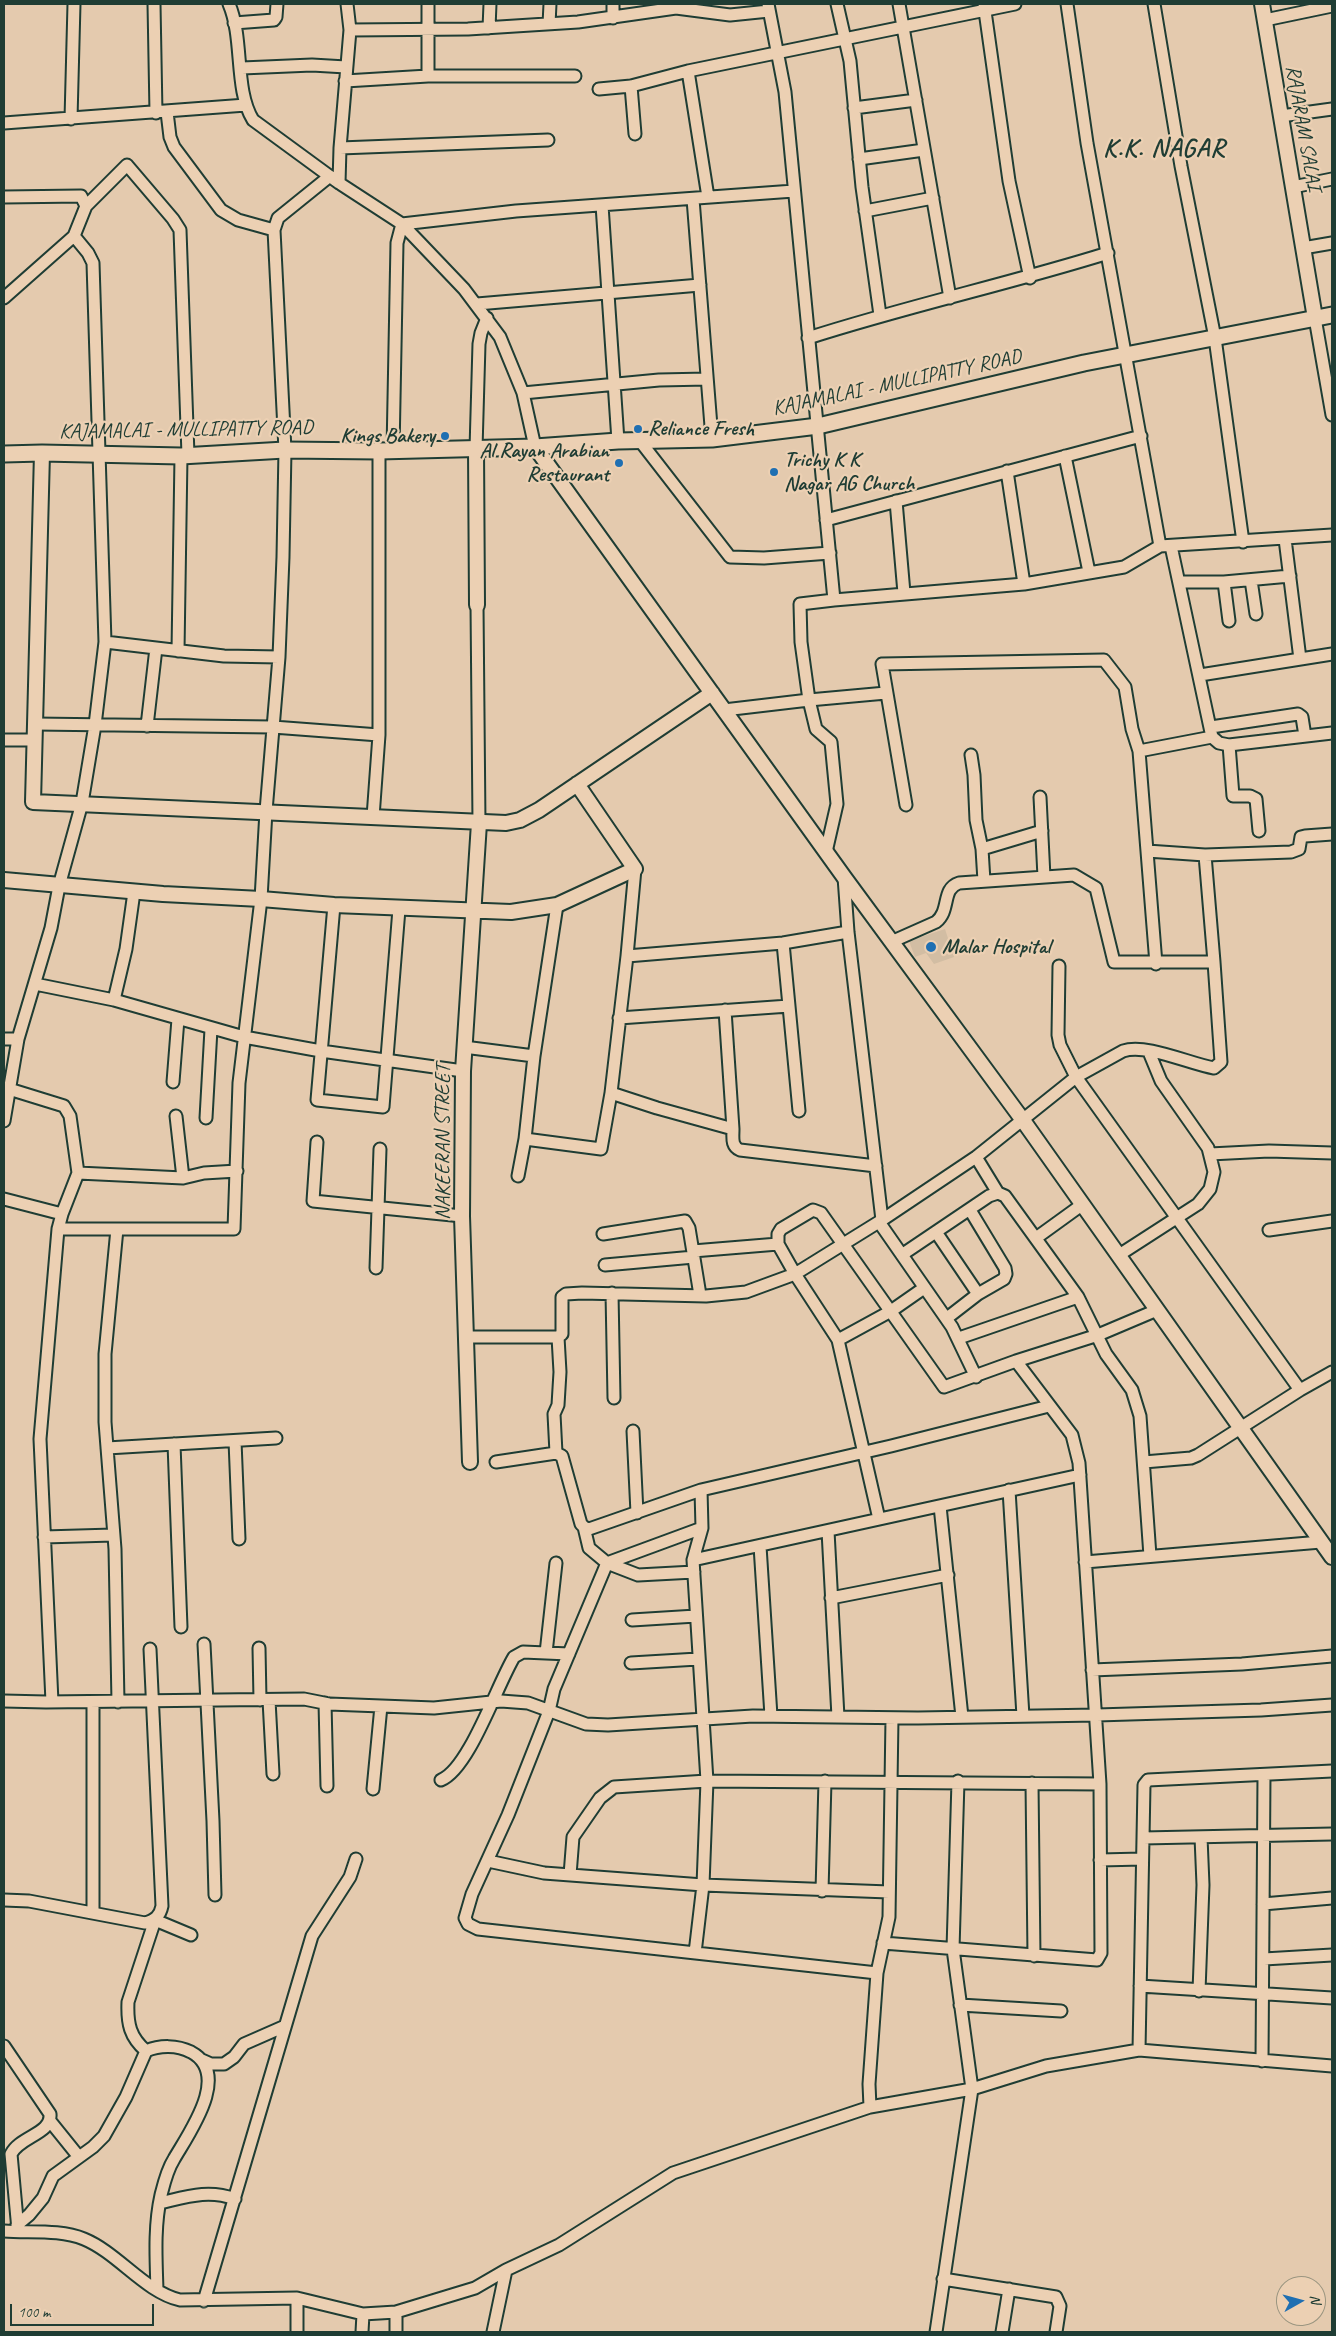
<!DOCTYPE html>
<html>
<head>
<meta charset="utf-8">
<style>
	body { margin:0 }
	#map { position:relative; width:1336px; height:2336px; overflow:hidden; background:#e4caae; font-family:Caveat,sans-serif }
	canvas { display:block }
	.frame { position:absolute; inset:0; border:5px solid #1f3d34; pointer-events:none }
	.north { position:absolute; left:1276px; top:2276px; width:50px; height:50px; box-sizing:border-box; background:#ecd0b3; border:1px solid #9a9580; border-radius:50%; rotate:83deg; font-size:14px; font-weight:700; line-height:20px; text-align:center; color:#1f3d34 }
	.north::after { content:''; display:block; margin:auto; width:18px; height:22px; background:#1f6fb2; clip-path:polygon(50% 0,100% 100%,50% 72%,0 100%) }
	.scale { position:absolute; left:10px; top:2304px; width:144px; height:22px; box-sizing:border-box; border:2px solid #1f3d34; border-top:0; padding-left:6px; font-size:15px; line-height:18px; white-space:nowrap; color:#1f3d34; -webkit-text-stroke:4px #ecd0b3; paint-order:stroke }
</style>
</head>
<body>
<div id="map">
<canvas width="1336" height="2336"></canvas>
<div class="frame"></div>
<div class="north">N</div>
<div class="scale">100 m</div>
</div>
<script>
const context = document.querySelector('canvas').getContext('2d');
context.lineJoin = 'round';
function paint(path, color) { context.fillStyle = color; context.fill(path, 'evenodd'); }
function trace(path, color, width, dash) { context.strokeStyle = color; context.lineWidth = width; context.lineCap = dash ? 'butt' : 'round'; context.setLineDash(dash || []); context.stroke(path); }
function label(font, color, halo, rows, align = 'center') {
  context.font = font + ' Caveat,sans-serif'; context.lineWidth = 4.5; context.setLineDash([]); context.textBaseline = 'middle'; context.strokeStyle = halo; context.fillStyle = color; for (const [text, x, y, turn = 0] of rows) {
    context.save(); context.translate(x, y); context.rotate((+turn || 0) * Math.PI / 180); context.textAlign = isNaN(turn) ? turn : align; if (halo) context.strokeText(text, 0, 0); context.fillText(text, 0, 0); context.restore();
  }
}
paint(new Path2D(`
	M 945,929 L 954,957 L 934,964 L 926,953 L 915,957 L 909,941 Z`), '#d2bda3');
const minor = new Path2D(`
	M 154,4 L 156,113
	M 229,4 C 244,39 234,89 253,120 L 339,183 L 402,224 L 464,289 L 500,337 L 523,393 L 535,447
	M 347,4 L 350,30
	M 428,4 L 428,76
	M 613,4 L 613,18
	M 837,4 L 850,61 L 862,187 L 880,315
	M 899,4 L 950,298
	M 984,4 L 1009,181 L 1030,278
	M 1067,4 L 1087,143 L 1160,546 L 1332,535
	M 1154,4 L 1181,166 L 1215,338 L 1243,542
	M 1265,20 L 1332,6
	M 234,23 L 274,20 L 276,17 L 277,4
	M 549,24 L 550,4
	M 489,28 L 490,4
	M 242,68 L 312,65 L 346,67
	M 688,71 L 708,197
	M 345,81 L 428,76 L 575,76
	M 631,86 L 635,134
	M 599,89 L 631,86 L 688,71 L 1015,4
	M 854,108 L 916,100
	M 167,112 L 170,137 L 174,147 L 221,210 L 238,220 L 274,230
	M 1281,116 L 1332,109
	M 71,119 L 74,4
	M 4,123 L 246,105
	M 340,148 L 548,140
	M 859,159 L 924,150
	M 339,183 L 340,148 L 350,30 L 468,29 L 578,22 L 676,8 L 730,15 L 769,11
	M 1293,187 L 1332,179
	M 4,197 L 81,196 L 86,206 L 74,236 L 4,298
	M 693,199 L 712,439
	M 602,205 L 618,441
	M 86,206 L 127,165 L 173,219 L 180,230 L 188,455
	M 865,211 L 933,198
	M 1303,248 L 1332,243
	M 477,304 L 700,285
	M 1315,318 L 1332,415
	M 808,338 C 907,306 1009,284 1108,253
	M 523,393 L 659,380 L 707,379
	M 640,441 L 730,557 L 764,558 L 830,553
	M 476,449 L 479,344 L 481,333 L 487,318
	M 393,451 L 397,243 L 402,224 L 516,211 L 794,191
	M 1065,456 L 1089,572
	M 1007,471 L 1024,584
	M 896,501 L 904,593
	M 826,520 L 1141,436
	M 1285,539 L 1300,659
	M 1251,580 L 1256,614
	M 1179,582 L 1224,582 L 1290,576
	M 1224,582 L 1229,621
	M 834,600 L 1024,584 L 1124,567 L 1160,546
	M 477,605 L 479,823
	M 105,642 L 224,656 L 279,657
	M 178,651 L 181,456
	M 1200,675 L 1332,654
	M 724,710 L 809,700 L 801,642 L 800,604 L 834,600 L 785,92 L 768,4
	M 35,724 L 273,727 L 379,735
	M 147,726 L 156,648
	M 1211,727 L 1298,714 L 1302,717 L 1305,736
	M 1212,737 L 1219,743 L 1229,745 L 1332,733
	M 4,740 L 34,740
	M 1229,745 L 1233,796 L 1250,796 L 1256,799 L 1259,831
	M 971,755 L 974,775 L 976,820 L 982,849 L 984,881
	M 1040,797 L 1044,877
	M 906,805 L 882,664 L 1104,660 L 1125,687 L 1132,729 L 1139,751
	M 373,817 L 379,735 L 379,451
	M 982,849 L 1042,831
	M 1147,851 L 1205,855 L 1291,852 L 1299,849 L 1301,837 L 1305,836 L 1332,834
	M 826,852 L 837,804 L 831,742 L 816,729 L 809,700 L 886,693
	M 1205,855 L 1214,962
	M 844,877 L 848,932 L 882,1220
	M 334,905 L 317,1100 L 383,1107 L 399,909
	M 848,932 L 783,943 L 627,956 L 611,1093 L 657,1108 L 733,1129 C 733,1138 731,1146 740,1150 L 876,1166
	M 783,943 L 799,1111
	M 627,956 L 635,869
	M 1156,964 L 1139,751 L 1212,737 L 1171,546
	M 1059,966 L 1058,1035 L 1060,1045 L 1076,1077 L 1300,1390
	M 35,984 L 114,1000 L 244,1037 L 321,1051 L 463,1071
	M 114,1000 L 126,949 L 134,892
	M 725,1010 L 733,1129
	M 619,1018 L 789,1006
	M 4,1039 L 18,1039
	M 464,1047 L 534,1056
	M 173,1082 L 178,1019
	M 9,1089 L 64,1106 L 70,1116 L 78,1173 L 62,1214
	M 176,1116 L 183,1178
	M 206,1118 L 211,1029
	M 4,1121 L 18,1039 L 51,928 L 59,886 L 82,803 L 95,725 L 105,642 L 93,263 L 88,253 L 74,236
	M 525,1139 L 601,1149 L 611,1093
	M 317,1142 L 313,1201 L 462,1216
	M 1210,1154 L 1269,1151 L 1332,1153
	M 976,1157 L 998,1193
	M 78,1173 L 183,1178 L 204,1173 L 237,1171
	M 518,1176 L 525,1139 L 534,1056 L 557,905
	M 4,1199 L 62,1214 L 58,1229 L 234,1229 L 239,1083 L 261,899 L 266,811 L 279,657 L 283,557 L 285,450 L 274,230 L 278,218 L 330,176
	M 879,1222 L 952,1327 L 976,1377
	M 117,1229 L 105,1354 L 105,1422 L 115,1549 L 118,1702
	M 1269,1230 L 1332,1221
	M 936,1232 L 978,1294
	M 603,1234 L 685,1221 L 689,1228 L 700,1295
	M 1036,1238 L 1083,1204
	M 693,1251 L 778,1244
	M 903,1254 L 989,1196 L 998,1193 L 1005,1196 L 1078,1297 L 1106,1354 L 1132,1390 L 1140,1416 L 1150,1556
	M 1119,1255 L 1198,1204 L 1210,1189 L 1214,1172 L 1208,1148 L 1161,1081 L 1149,1052
	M 605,1265 L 694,1257
	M 376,1268 L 380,1149
	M 612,1293 L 614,1398
	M 947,1318 L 978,1294 L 1004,1279 L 1006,1274 L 1005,1268 L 970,1210
	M 465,1337 L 558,1337 L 562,1334 L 562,1297 L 566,1294 L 582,1293 L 706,1296 L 746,1292 L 795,1274 L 882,1220 L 976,1157 L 1076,1077 L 1123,1051 C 1146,1043 1190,1064 1214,1068 L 1221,1062 L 1214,962 L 1114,962 L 1096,888 L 1074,875 L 959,883 C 941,889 951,910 936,922 L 891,942
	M 959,1338 L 1078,1297
	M 838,1340 L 891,1311 L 924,1288
	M 633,1431 L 637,1513
	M 235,1441 L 239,1539
	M 174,1444 L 181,1627
	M 107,1448 L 276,1438
	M 556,1453 L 554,1414 L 558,1405 L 560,1372 L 558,1337
	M 496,1462 L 556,1453 L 562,1456 L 581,1524 L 584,1527 L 589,1529 L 701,1490 L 891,1446 L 1049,1406
	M 1144,1462 L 1191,1458 L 1198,1455 L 1300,1390 L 1332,1372
	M 1009,1490 L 1023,1716
	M 940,1506 L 962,1717
	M 879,1519 L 838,1340 L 795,1274 L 778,1244 L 778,1234 L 781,1229 L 813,1210 L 821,1213 L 944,1387 L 1016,1361 L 1098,1335 L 1157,1310
	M 584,1527 L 589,1548 L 607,1563 L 702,1528
	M 828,1531 L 838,1717
	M 44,1537 L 113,1535
	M 760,1546 L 771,1716
	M 693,1560 L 702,1528 L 701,1490
	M 1085,1562 L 1321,1542
	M 694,1572 L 638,1575 L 607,1563 L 554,1689 L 549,1711 L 508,1815 L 472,1894 L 465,1918 L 468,1924 L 478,1929 L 877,1973
	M 831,1598 L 948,1575
	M 632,1620 L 696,1616
	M 204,1644 L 213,1821 L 215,1895
	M 259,1648 L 260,1700
	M 546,1653 L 556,1563
	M 631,1663 L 698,1659
	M 1092,1670 L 1242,1664 L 1332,1656
	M 269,1700 L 273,1774
	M 4,1701 L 46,1702 L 304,1699 L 329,1704 L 434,1708 L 501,1701 L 528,1703 L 586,1724 L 608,1725 L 753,1716 L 918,1718 L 1097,1715 L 1261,1710 L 1332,1705
	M 52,1702 L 40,1439 L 58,1229
	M 325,1703 L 327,1786
	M 441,1780 C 469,1769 497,1685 514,1657 L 523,1652 L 569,1654
	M 1032,1783 L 1034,1956
	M 373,1789 L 381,1706
	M 1143,1838 L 1332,1834
	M 1100,1860 L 1142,1859
	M 488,1861 L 544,1873 L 703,1885 L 889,1892
	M 570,1875 L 573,1837 L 600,1798 L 614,1787 L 707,1781 L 1100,1784 L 1079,1463 L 1072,1435 L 1016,1361
	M 822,1891 L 825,1781
	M 4,1900 L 29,1901 L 145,1923 C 155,1920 160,1916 162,1906 L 150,1649
	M 1263,1904 L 1332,1898
	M 93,1913 L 93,1702
	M 883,1943 L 1097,1960 L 1101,1953 L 1100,1784
	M 695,1953 L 703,1885 L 707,1781 L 693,1560 L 1080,1475
	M 1264,1959 L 1332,1955
	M 1140,1986 L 1332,1998
	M 1199,1991 L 1203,1885 L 1201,1837
	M 960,2005 L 1061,2011
	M 4,2046 L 50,2114 C 52,2134 20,2136 11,2154 L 18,2230
	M 1139,2050 L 1144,1785 L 1148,1780 L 1332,1771
	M 146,2051 C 130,2037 127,2024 128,2002 L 155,1920 L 191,1935
	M 202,2060 L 211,2064 L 224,2064 L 234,2057 L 244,2044 L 285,2026
	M 1262,2061 L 1264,1775
	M 870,2107 L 869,2084 L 877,1973 L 889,1917 L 892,1718
	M 50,2121 L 79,2157
	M 160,2203 C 186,2197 208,2189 235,2199
	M 17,2225 L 29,2215 L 43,2198 L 53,2176 L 93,2147 L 104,2136 L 126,2097 L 146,2051 C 160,2045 177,2045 191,2052 C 232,2074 189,2133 174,2159 C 167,2170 164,2183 161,2195 C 154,2226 156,2258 157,2290
	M 4,2231 C 29,2233 60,2229 84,2239 C 118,2253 145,2292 180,2300 L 297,2298 L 363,2314 L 396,2312 L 475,2288 L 506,2270 L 559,2245 L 673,2173 L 870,2107 L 972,2089 L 1046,2066 L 1139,2050 L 1332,2066
	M 943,2279 L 1056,2297 L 1060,2306 L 1056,2332
	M 204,2301 L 312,1936 L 350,1877 L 356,1859
	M 297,2332 L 297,2298
	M 362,2332 L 363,2314
	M 396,2332 L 396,2312
	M 493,2332 L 506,2270
	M 936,2332 L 972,2089 L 953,1949 L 958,1781
	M 1002,2332 L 1009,2289`);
const tertiary = new Path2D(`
	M 1262,4 L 1315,318
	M 535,447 L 844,877 L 1022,1119 L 1332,1557
	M 476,449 L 477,605
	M 42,453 L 33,802 L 506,823 L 520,820 L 539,810 L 712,693
	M 4,880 L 163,894 L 261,899 L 334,905 L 511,912 L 557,905 L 635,869 L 577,784
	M 470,1462 L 462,1216 L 463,1071 L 479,823`);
const secondary = new Path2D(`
	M 4,454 L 42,453 L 181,456 L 285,450 L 379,451 L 535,447 L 618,441 L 712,439 L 818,426 L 1084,363 L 1332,315`);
trace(minor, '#1f3d34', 15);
trace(tertiary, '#1f3d34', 18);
trace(secondary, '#1f3d34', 19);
trace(minor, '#ecd0b3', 11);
trace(tertiary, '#ecd0b3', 14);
trace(secondary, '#ecd0b3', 15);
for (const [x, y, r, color] of [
	[638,429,5,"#1f6fb2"],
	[445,436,5,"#1f6fb2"],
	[619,463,5,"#1f6fb2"],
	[774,472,5,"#1f6fb2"],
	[931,947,6,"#1f6fb2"]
]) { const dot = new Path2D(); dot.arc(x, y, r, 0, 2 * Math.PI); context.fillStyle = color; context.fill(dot); trace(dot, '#ecd0b3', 2); }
label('21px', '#1f3d34', '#ecd0b3', [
	["RAJARAM SALAI",1303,128,80],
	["KAJAMALAI - MULLIPATTY ROAD",897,383,-12],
	["KAJAMALAI - MULLIPATTY ROAD",186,430,-1],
	["NAKEERAN STREET",443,1142,-90]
]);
label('bold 21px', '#1f3d34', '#ecd0b3', [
	["Reliance Fresh",648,429],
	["Kings Bakery",435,436,"right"],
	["Al Rayan Arabian",609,451,"right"],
	["Restaurant",609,475,"right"],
	["Trichy K K",784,460],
	["Nagar AG Church",784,484],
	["Malar Hospital",942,947]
], 'left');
context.letterSpacing = '1px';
label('bold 26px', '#1f3d34', '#ecd0b3', [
	["K.K. NAGAR",1164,149]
]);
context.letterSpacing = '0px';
</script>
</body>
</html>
